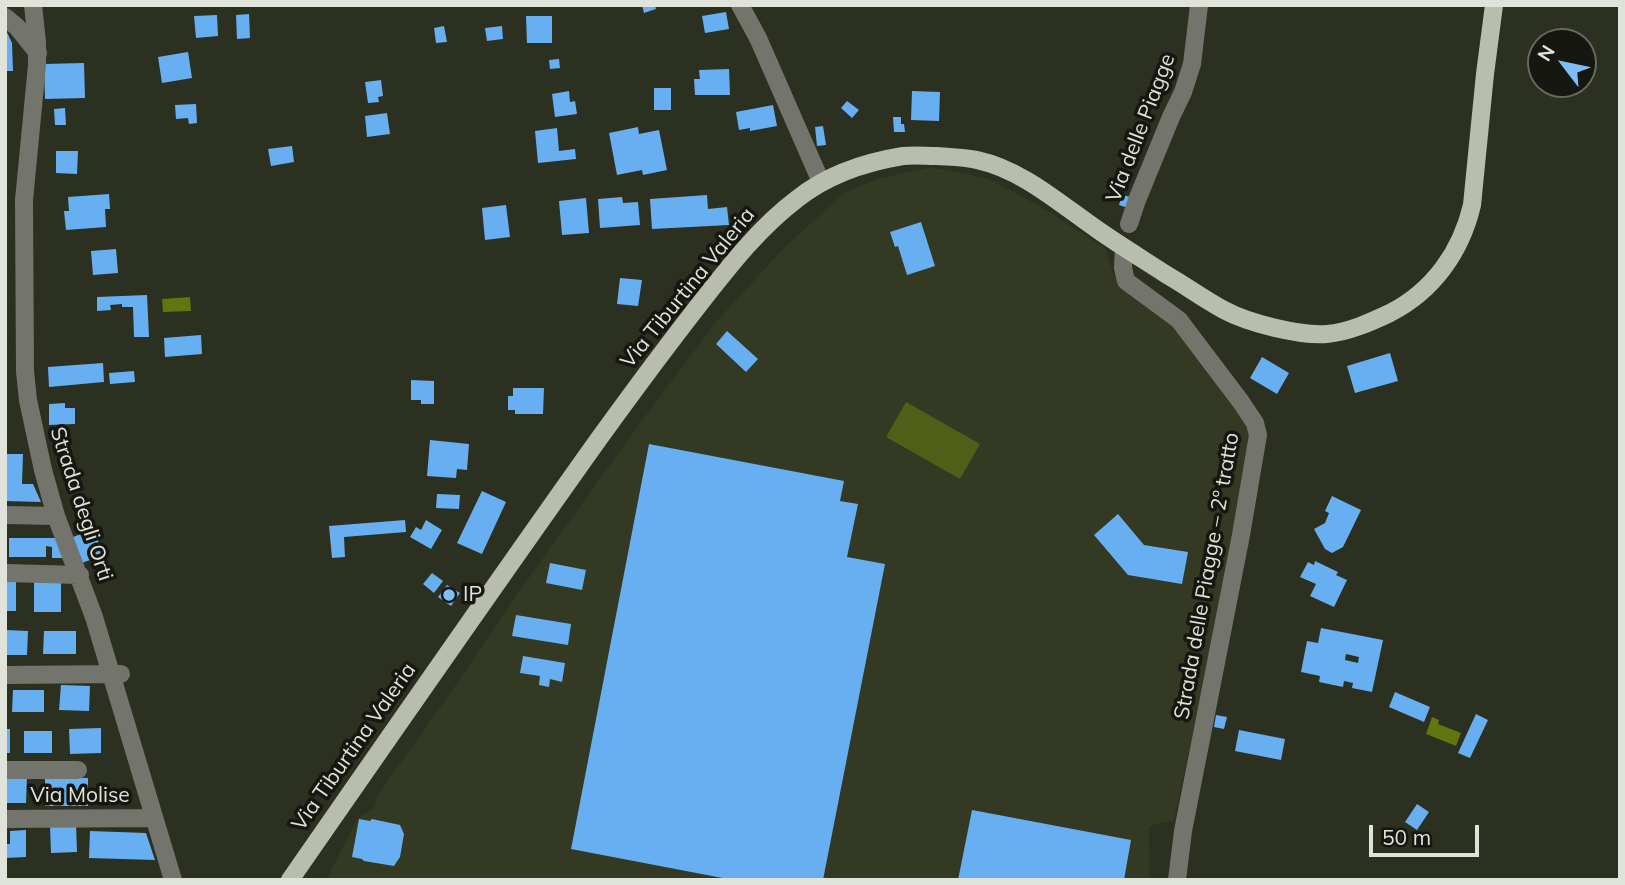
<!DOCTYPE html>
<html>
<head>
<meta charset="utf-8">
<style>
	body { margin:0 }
	#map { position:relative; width:1625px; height:885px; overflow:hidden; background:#2c3020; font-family:Mulish,sans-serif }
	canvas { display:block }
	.frame { position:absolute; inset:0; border:7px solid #e0e3d9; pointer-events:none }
	.north { position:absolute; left:1527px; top:28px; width:70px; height:70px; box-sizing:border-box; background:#151710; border:2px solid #666960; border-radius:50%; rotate:302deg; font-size:19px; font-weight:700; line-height:28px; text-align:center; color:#e0e3d9 }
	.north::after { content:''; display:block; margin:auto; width:24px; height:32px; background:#7fbdf9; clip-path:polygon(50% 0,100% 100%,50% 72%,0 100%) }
	.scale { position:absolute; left:1369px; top:825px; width:110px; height:32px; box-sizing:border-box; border:4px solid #e0e3d9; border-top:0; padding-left:9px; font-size:21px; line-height:24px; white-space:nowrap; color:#e0e3d9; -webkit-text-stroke:5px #151710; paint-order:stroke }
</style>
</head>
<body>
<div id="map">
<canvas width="1625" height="885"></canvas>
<div class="frame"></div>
<div class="north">N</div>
<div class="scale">50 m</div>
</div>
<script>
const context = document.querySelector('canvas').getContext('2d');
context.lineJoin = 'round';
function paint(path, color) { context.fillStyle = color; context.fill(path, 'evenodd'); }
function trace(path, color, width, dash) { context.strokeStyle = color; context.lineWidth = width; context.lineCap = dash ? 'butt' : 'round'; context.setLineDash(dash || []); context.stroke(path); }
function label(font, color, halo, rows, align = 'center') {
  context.font = font + ' Mulish,sans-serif'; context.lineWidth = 7; context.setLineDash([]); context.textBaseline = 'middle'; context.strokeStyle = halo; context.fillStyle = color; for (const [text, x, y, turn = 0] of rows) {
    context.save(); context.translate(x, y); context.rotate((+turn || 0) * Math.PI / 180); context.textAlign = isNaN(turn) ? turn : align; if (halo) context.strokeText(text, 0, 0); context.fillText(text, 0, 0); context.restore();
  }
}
paint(new Path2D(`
	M 932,167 L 989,179 L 1038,205 L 1106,249 L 1113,273 L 1118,281 L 1151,305 L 1190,341 L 1252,434 L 1226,579 L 1174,820 L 1149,826 L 1150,880 L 326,880 L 358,818 L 374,808 L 379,793 L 449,695 L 520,590 L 635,430 L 716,322 L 784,248 L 845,192 L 881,178 Z`), '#333923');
paint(new Path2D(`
	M 906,402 L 980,444 L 960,479 L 886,437 Z`), '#505e18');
paint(new Path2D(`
	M 190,297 L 191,311 L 163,312 L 162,299 Z
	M 1432,717 L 1439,720 L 1438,724 L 1461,733 L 1456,746 L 1426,734 Z`), '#62750e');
paint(new Path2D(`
	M 642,5 L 655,5 L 656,9 L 644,13 Z
	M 726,12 L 729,29 L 705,33 L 702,16 Z
	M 249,14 L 250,38 L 237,39 L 236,15 Z
	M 217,15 L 218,36 L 196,38 L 194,16 Z
	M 526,16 L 552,16 L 552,43 L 527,43 Z
	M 444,26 L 447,42 L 436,43 L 434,28 Z
	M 502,26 L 503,39 L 487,41 L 485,28 Z
	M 5,28 L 12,43 L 13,71 L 5,71 Z
	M 188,52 L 192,78 L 162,83 L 158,57 Z
	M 559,59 L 560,68 L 550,69 L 549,60 Z
	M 84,63 L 85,98 L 45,99 L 44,64 Z
	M 729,69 L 730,95 L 695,95 L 694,79 L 700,79 L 699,70 Z
	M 381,80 L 383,96 L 378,97 L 379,102 L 368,103 L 365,82 Z
	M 654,88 L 671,88 L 671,110 L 654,110 Z
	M 569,91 L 570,102 L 575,101 L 577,114 L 555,117 L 552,94 Z
	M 912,91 L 940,92 L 939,121 L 911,120 Z
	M 847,101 L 859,110 L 852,118 L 841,108 Z
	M 196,104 L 197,123 L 189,124 L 188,118 L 176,119 L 175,105 Z
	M 773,105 L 777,126 L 750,131 L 750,128 L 739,130 L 736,112 Z
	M 65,108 L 66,125 L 55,125 L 54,109 Z
	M 387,113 L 390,134 L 367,137 L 365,116 Z
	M 893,117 L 901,117 L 901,124 L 904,124 L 905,132 L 894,132 Z
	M 823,126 L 826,145 L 817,146 L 815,127 Z
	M 638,127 L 639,134 L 659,130 L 667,170 L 643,175 L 642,170 L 617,175 L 609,133 Z
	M 557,128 L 559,151 L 575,149 L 576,159 L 538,163 L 535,131 Z
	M 292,146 L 294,162 L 271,166 L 268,149 Z
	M 56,151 L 78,151 L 77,174 L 56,173 Z
	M 109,194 L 110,209 L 105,209 L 106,227 L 66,230 L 64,211 L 69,211 L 68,197 Z
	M 707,195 L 708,209 L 727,207 L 729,225 L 652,229 L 650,199 Z
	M 1122,195 L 1131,197 L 1128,208 L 1119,205 Z
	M 622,197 L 623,203 L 638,202 L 640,225 L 600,228 L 598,199 Z
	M 586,198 L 589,233 L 562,235 L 559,201 Z
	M 506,205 L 510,237 L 485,240 L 482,208 Z
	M 921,222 L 935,266 L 907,275 L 898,246 L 895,247 L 890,232 Z
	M 116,249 L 118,273 L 93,275 L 91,251 Z
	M 620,278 L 642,280 L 638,306 L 617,304 Z
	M 147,295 L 149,337 L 134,337 L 133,307 L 122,307 L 122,304 L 110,305 L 111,310 L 97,311 L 97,297 Z
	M 727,331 L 758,359 L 746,372 L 716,344 Z
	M 201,335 L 202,354 L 165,357 L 164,338 Z
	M 1390,353 L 1398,381 L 1355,393 L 1347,366 Z
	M 1262,357 L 1289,373 L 1277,394 L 1250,378 Z
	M 103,363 L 104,382 L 49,387 L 48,367 Z
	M 134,371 L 135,382 L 110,384 L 109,373 Z
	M 411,380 L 434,381 L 434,404 L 421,404 L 421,400 L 411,400 Z
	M 513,388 L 544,388 L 543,414 L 515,414 L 515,410 L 508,410 L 508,396 L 513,396 Z
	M 65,403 L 65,408 L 75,408 L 75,424 L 49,425 L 49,404 Z
	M 430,440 L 469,444 L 467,470 L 457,469 L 456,478 L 427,476 Z
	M 649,444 L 844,481 L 840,501 L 858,504 L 847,557 L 885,564 L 823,880 L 733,880 L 571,849 Z
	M 5,454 L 23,454 L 22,484 L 33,484 L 41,502 L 5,501 Z
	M 482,491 L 506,502 L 482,554 L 457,543 Z
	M 437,494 L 460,495 L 459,509 L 436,508 Z
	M 1332,496 L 1361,510 L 1343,547 L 1332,553 L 1325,549 L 1314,529 L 1325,523 L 1329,513 L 1325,511 Z
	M 1118,514 L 1144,545 L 1188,552 L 1182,584 L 1128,575 L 1094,535 Z
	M 405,520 L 406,532 L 344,537 L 345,557 L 332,558 L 329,526 Z
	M 426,520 L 442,530 L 431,549 L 410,537 L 416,527 L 421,530 Z
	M 94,529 L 103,555 L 82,563 L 73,537 Z
	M 9,538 L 58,538 L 66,558 L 52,558 L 52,547 L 46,546 L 46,557 L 9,557 Z
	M 1315,561 L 1338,572 L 1336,575 L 1347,580 L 1334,607 L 1310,596 L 1316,584 L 1300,577 L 1308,562 L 1314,565 Z
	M 550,563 L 586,570 L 582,590 L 546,583 Z
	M 432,573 L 443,581 L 434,593 L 423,584 Z
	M 5,580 L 16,580 L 16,611 L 5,611 Z
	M 61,580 L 61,612 L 34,612 L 34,581 Z
	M 447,585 L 460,593 L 451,606 L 438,597 Z
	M 516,615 L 571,624 L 568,645 L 512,636 Z
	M 1321,628 L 1383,640 L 1372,692 L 1352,688 L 1353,683 L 1344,681 L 1343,687 L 1319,682 L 1320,676 L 1301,672 L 1307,641 L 1318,643 ZM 1346,654 L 1359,657 L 1358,663 L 1345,660 Z
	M 5,630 L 28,631 L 27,655 L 5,655 Z
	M 44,631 L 76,631 L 76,654 L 43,654 Z
	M 523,656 L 565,663 L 562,682 L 550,679 L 549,687 L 539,685 L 540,676 L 520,673 Z
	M 61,685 L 90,686 L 89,711 L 59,710 Z
	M 13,690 L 44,690 L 44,712 L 12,712 Z
	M 1395,692 L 1430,707 L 1424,722 L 1389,707 Z
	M 1476,714 L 1488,720 L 1470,758 L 1458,753 Z
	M 1216,715 L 1227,717 L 1224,729 L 1214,727 Z
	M 101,728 L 101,753 L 70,754 L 69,729 Z
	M 5,729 L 10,729 L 10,753 L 5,753 Z
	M 1239,730 L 1285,739 L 1281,760 L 1235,751 Z
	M 24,731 L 52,731 L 52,753 L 24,753 Z
	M 5,776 L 27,776 L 26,803 L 5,803 Z
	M 45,778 L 88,778 L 88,806 L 45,806 Z
	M 1417,804 L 1429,812 L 1417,830 L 1405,822 Z
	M 972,810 L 1131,840 L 1124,880 L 958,880 Z
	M 359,819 L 370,821 L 372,819 L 400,825 L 404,834 L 400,857 L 394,866 L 364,861 L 362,859 L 352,857 Z
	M 76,824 L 77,852 L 51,853 L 50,826 Z
	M 26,830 L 26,857 L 5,858 L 5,844 L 10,844 L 10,831 Z
	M 90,831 L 146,833 L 155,860 L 89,858 Z`), '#68aff2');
trace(new Path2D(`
	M 33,5 L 37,42 L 37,65 L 24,200 L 25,371 L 28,400 L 43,470 L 56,516 L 94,617 L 173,880
	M 740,5 L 758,38 L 821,182
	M 5,17 L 17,27 L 38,53
	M 1129,224 L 1137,200 L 1171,117 L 1183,92 L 1192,64 L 1199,5
	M 1124,248 L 1123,268 L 1126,281 L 1179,320 L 1241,402 L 1255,423 L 1258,435 L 1241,535 L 1183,831 L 1177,880
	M 5,515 L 56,516
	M 5,573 L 80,575
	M 5,675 L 121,674
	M 5,770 L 78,770
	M 5,819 L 154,818`), '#73756d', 18);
trace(new Path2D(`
	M 290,880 C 392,733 494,586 598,440 C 632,393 666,347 702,301 C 731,264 760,227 797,199 C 827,175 866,162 903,156 C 914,155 925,156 936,156 C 950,157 964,157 977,160 C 1023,170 1060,204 1098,230 C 1121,246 1144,260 1167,275 C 1186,286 1204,299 1224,310 C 1248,323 1299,336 1327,334 C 1349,332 1371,322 1390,313 C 1433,291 1461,252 1472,205 L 1485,74 L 1494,5`), '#b8bdad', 18);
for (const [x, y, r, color] of [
	[449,595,7,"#7fbdf9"]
]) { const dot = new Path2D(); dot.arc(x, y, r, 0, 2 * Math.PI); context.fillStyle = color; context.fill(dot); trace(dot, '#151710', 2.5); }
label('21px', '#e0e3d9', '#151710', [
	["Via delle Piagge",1141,128,-69],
	["Via Tiburtina Valeria",688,288,-51],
	["Strada degli Orti",81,504,72],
	["Strada delle Piagge – 2º tratto",1207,576,-80],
	["Via Tiburtina Valeria",354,747,-55],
	["Via Molise",80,796]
]);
label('21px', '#e0e3d9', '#151710', [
	["IP",463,595]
], 'left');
</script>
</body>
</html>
